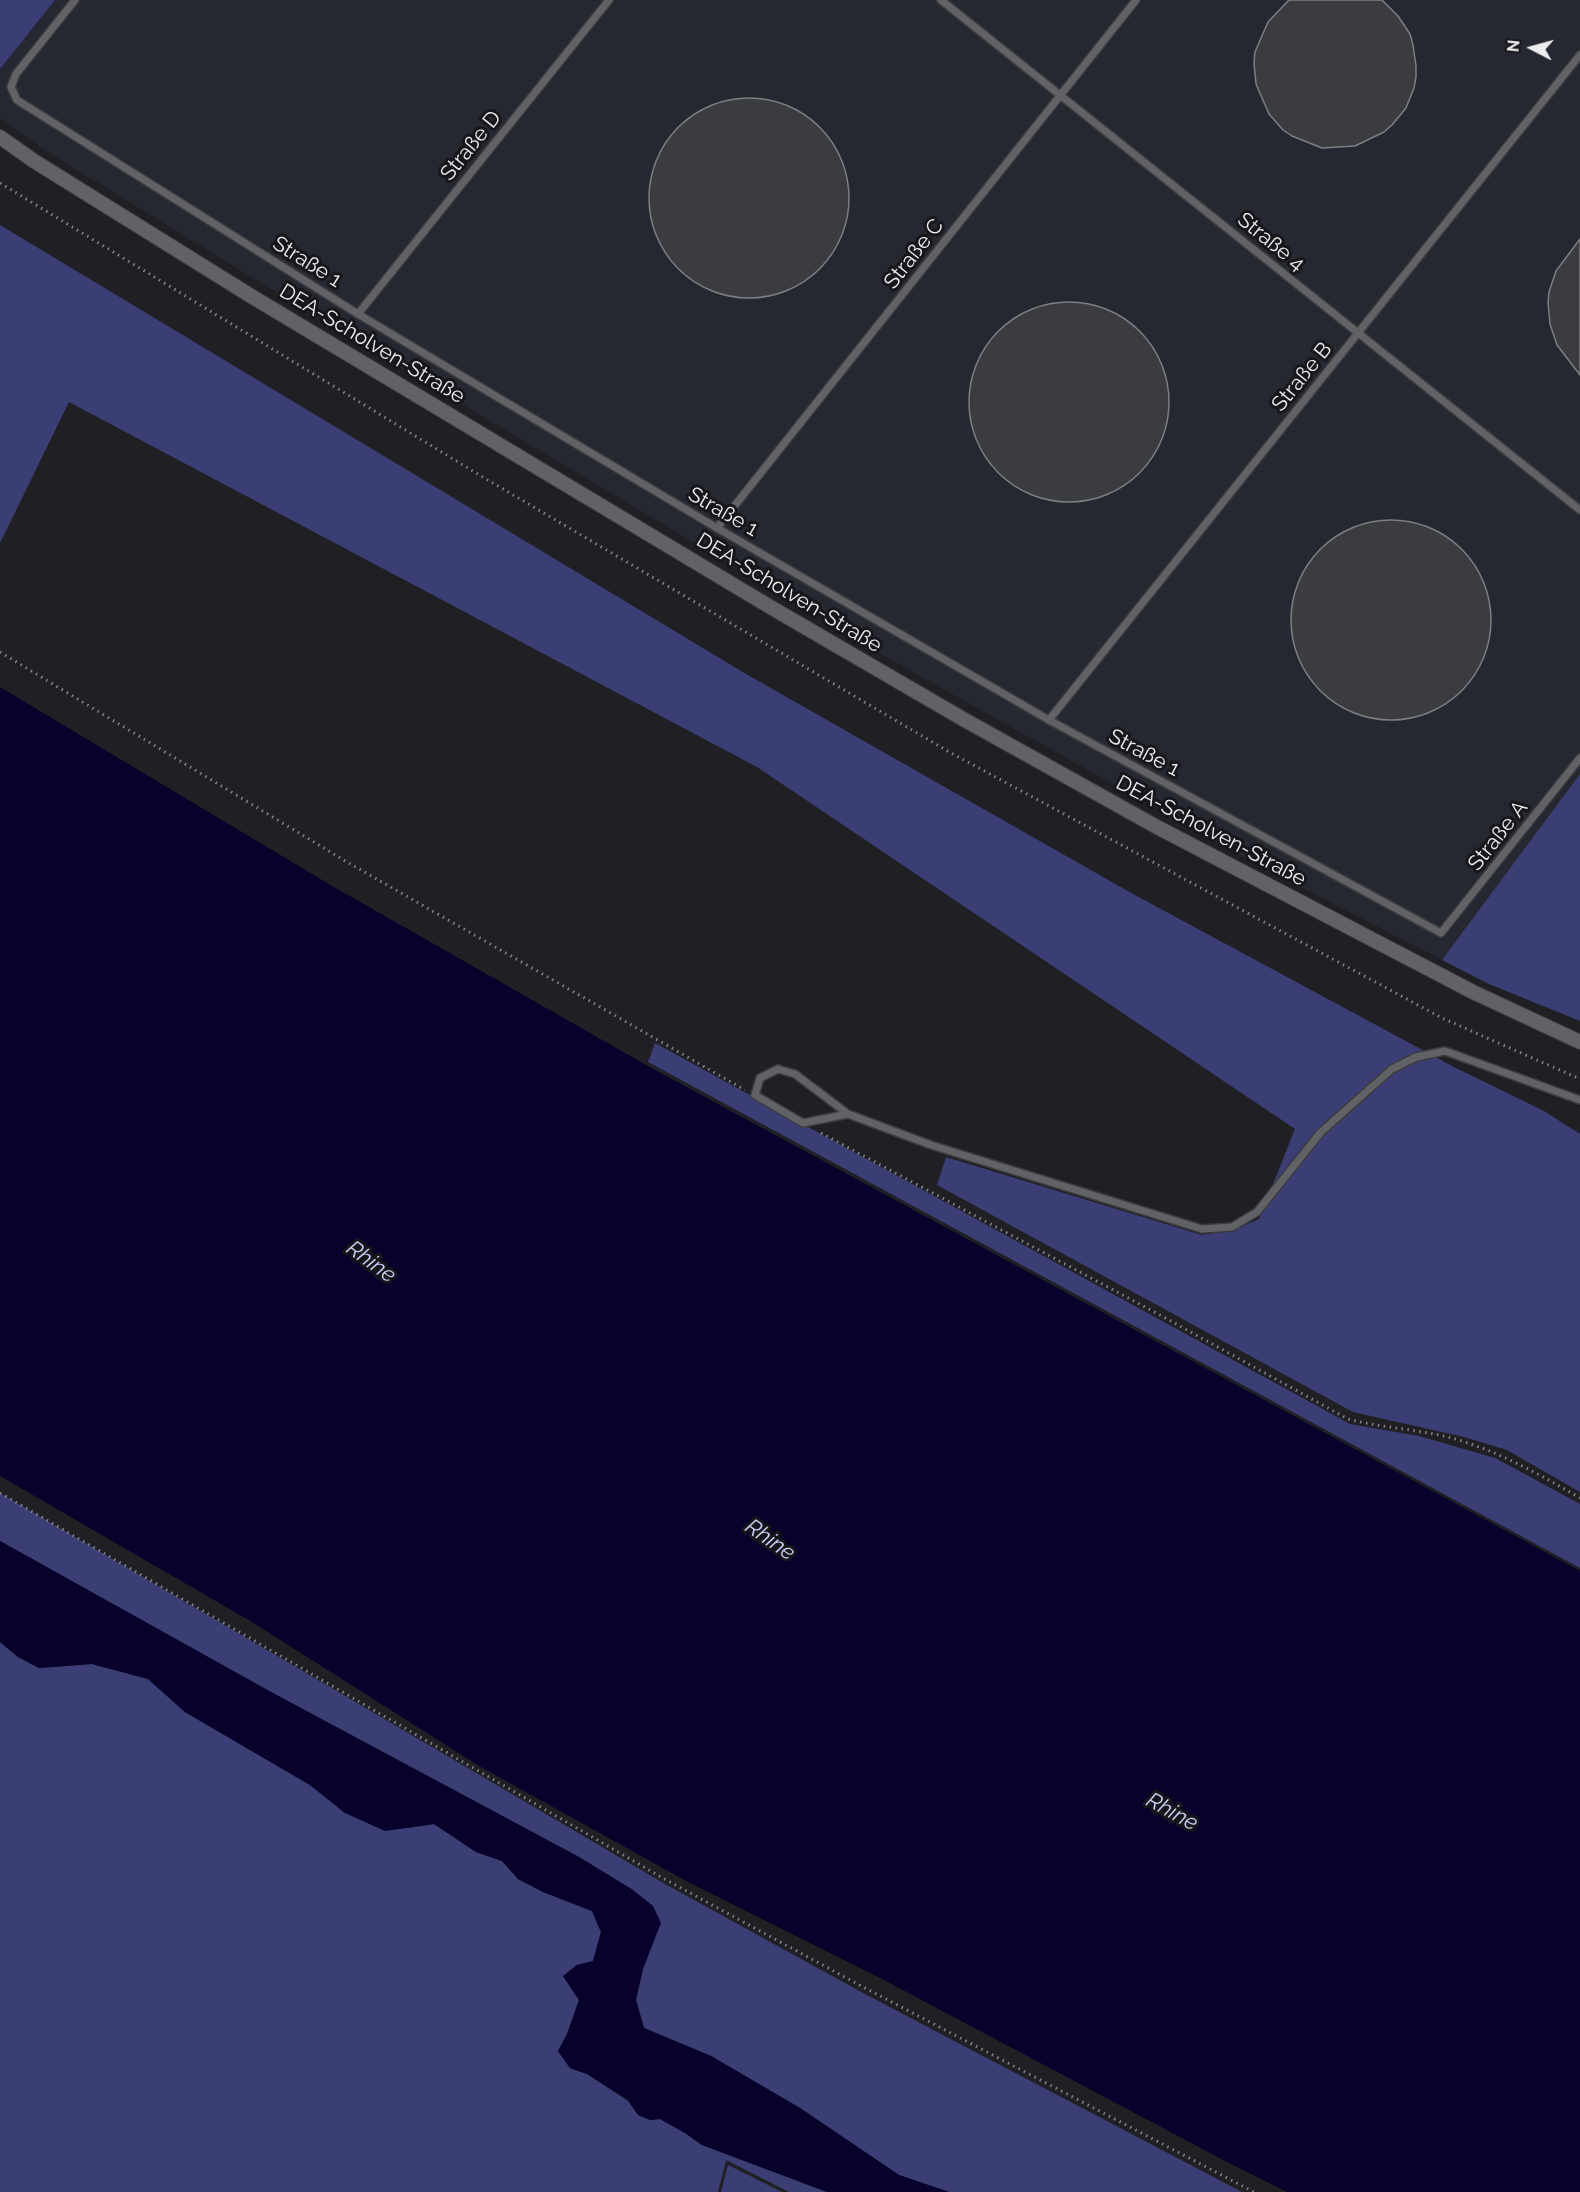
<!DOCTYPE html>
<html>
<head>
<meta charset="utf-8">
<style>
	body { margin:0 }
	#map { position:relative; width:1580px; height:2192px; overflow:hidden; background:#202024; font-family:Raleway,sans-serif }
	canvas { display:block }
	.north { position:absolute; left:1502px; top:18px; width:60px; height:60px; -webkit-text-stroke:4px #17171b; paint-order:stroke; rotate:276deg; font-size:16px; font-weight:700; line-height:24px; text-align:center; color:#ececef }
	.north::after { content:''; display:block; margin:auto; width:21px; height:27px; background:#ececef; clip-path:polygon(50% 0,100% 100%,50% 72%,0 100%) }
</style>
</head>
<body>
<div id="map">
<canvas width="1580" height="2192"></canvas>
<div class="north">N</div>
</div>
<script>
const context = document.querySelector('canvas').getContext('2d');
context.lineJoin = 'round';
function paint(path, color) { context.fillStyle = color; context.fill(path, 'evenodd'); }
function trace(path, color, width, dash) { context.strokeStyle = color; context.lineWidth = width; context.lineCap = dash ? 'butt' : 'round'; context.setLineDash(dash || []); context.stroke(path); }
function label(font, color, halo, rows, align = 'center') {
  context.font = font + ' Raleway,sans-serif'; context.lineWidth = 6; context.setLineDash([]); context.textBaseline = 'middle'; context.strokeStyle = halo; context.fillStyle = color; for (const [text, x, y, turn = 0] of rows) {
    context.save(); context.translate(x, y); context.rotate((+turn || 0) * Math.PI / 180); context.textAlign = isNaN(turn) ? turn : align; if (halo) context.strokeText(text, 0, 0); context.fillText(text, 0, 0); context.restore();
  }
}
paint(new Path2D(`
	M 55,0 L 1580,0 L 1580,879 L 1489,984 L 1256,864 L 888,658 L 341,332 L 43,149 L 0,118 L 0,69 Z`), '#262831');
paint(new Path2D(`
	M 0,0 L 55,0 L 0,69 Z
	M 0,225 L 746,674 L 1133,894 L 1454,1067 L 1544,1111 L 1580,1134 L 1580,1492 L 1507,1450 L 1464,1437 L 1353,1412 L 937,1185 L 946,1157 L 1202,1235 L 1234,1230 L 1259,1219 L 1295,1129 L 757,767 L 69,402 L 0,543 Z
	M 1580,774 L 1580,1021 L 1489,984 L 1442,960 Z
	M 655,1043 L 1350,1424 L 1419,1436 L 1495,1458 L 1580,1504 L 1580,1568 L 648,1062 Z
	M 0,1493 L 665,1884 L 863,1993 L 1242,2192 L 949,2192 L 899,2175 L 800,2108 L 711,2056 L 644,2028 L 636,2000 L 643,1969 L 633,1890 L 579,1857 L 271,1692 L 0,1541 Z
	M 0,1642 L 18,1657 L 39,1668 L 92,1664 L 148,1679 L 185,1712 L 310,1785 L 345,1813 L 408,1828 L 434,1824 L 476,1852 L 502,1861 L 518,1879 L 543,1892 L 592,1911 L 601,1932 L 593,1961 L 577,1965 L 563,1976 L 579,2000 L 567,2034 L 558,2051 L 570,2068 L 587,2074 L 628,2101 L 638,2115 L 650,2120 L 660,2119 L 685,2133 L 702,2145 L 827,2192 L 789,2192 L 726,2160 L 718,2192 L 0,2192 Z
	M 728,2165 L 782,2192 L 721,2192 Z`), '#3b3e75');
paint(new Path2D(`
	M 0,687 L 327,883 L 646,1065 L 1580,1571 L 1580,2192 L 1287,2192 L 1227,2162 L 884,1980 L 688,1882 L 479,1766 L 252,1622 L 0,1476 Z
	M 0,1541 L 271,1692 L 579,1857 L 633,1890 L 653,1906 L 661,1923 L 643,1969 L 636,2000 L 644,2028 L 711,2056 L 800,2108 L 899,2175 L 949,2192 L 827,2192 L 702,2145 L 685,2133 L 660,2119 L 650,2120 L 638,2115 L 628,2100 L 587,2074 L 570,2068 L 558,2051 L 567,2034 L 579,2000 L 563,1976 L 577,1965 L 593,1961 L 601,1932 L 592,1911 L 543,1892 L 518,1879 L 502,1861 L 476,1852 L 434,1824 L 385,1831 L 345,1813 L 310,1785 L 185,1712 L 148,1679 L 92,1664 L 39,1668 L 18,1657 L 0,1642 Z`), '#07012b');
const building = new Path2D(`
	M 1289,0 L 1382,0 L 1398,16 L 1410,34 L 1413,45 L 1416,66 L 1416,77 L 1414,88 L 1406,108 L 1392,125 L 1384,132 L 1355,146 L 1322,148 L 1292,136 L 1283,130 L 1269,114 L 1256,84 L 1254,63 L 1255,52 L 1268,22 Z
	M649 198a100 100 0 1 1 200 0a100 100 0 1 1-200 0Z
	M 1580,239 L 1580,375 L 1557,345 L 1550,324 L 1548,303 L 1549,292 L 1556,271 Z
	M969 402a100 100 0 1 1 200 0a100 100 0 1 1-200 0Z
	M1291 620a100 100 0 1 1 200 0a100 100 0 1 1-200 0Z`);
paint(building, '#3b3c40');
trace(building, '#7d7e83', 1.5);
const service = new Path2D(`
	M 75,0 L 16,74 L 11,87 L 17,100 L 358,314 L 717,528 L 1049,720 L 1441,933 L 1580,758
	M 941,0 L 1580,510
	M 358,314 L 609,0
	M 717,528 L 1136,0
	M 1049,720 L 1580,55
	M 848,1114 L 795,1074 L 778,1069 L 760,1078 L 755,1095 L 803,1123 L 848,1114 L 931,1145 L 1202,1229 L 1232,1227 L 1257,1212 L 1321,1132 L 1392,1069 L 1416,1057 L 1445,1051 L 1580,1100`);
const minor = new Path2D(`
	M 0,137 L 34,161 L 251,296 L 772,608 L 963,719 L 1157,827 L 1473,992 L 1580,1042`);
trace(service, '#3c3c3f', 10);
trace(minor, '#3c3c3f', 16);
trace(new Path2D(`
	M 0,183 L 481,476 L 951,753 L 1442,1018 L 1580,1079
	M 0,652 L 347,862 L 745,1090
	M 821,1133 L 1158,1314 L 1348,1419 C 1382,1428 1417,1429 1452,1438 C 1498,1451 1539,1474 1580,1498
	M 0,1493 L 668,1881 L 865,1988 L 1254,2192`), '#838387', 3, [1.5, 4.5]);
trace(service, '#616266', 7);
trace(minor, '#616266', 14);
label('21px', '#ececef', '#17171b', [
	["Straße D",471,146,-51],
	["Straße 4",1271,242,39],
	["Straße C",914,254,-52],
	["Straße 1",307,262,32],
	["DEA-Scholven-Straße",372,344,31],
	["Straße B",1302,377,-51],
	["Straße 1",723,512,30],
	["DEA-Scholven-Straße",789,593,31],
	["Straße 1",1144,753,28],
	["DEA-Scholven-Straße",1211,831,28],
	["Straße A",1498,836,-52]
]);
label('italic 22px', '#c8cef5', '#17171b', [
	["Rhine",371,1262,36],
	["Rhine",770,1540,35],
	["Rhine",1172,1812,29]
]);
</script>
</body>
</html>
